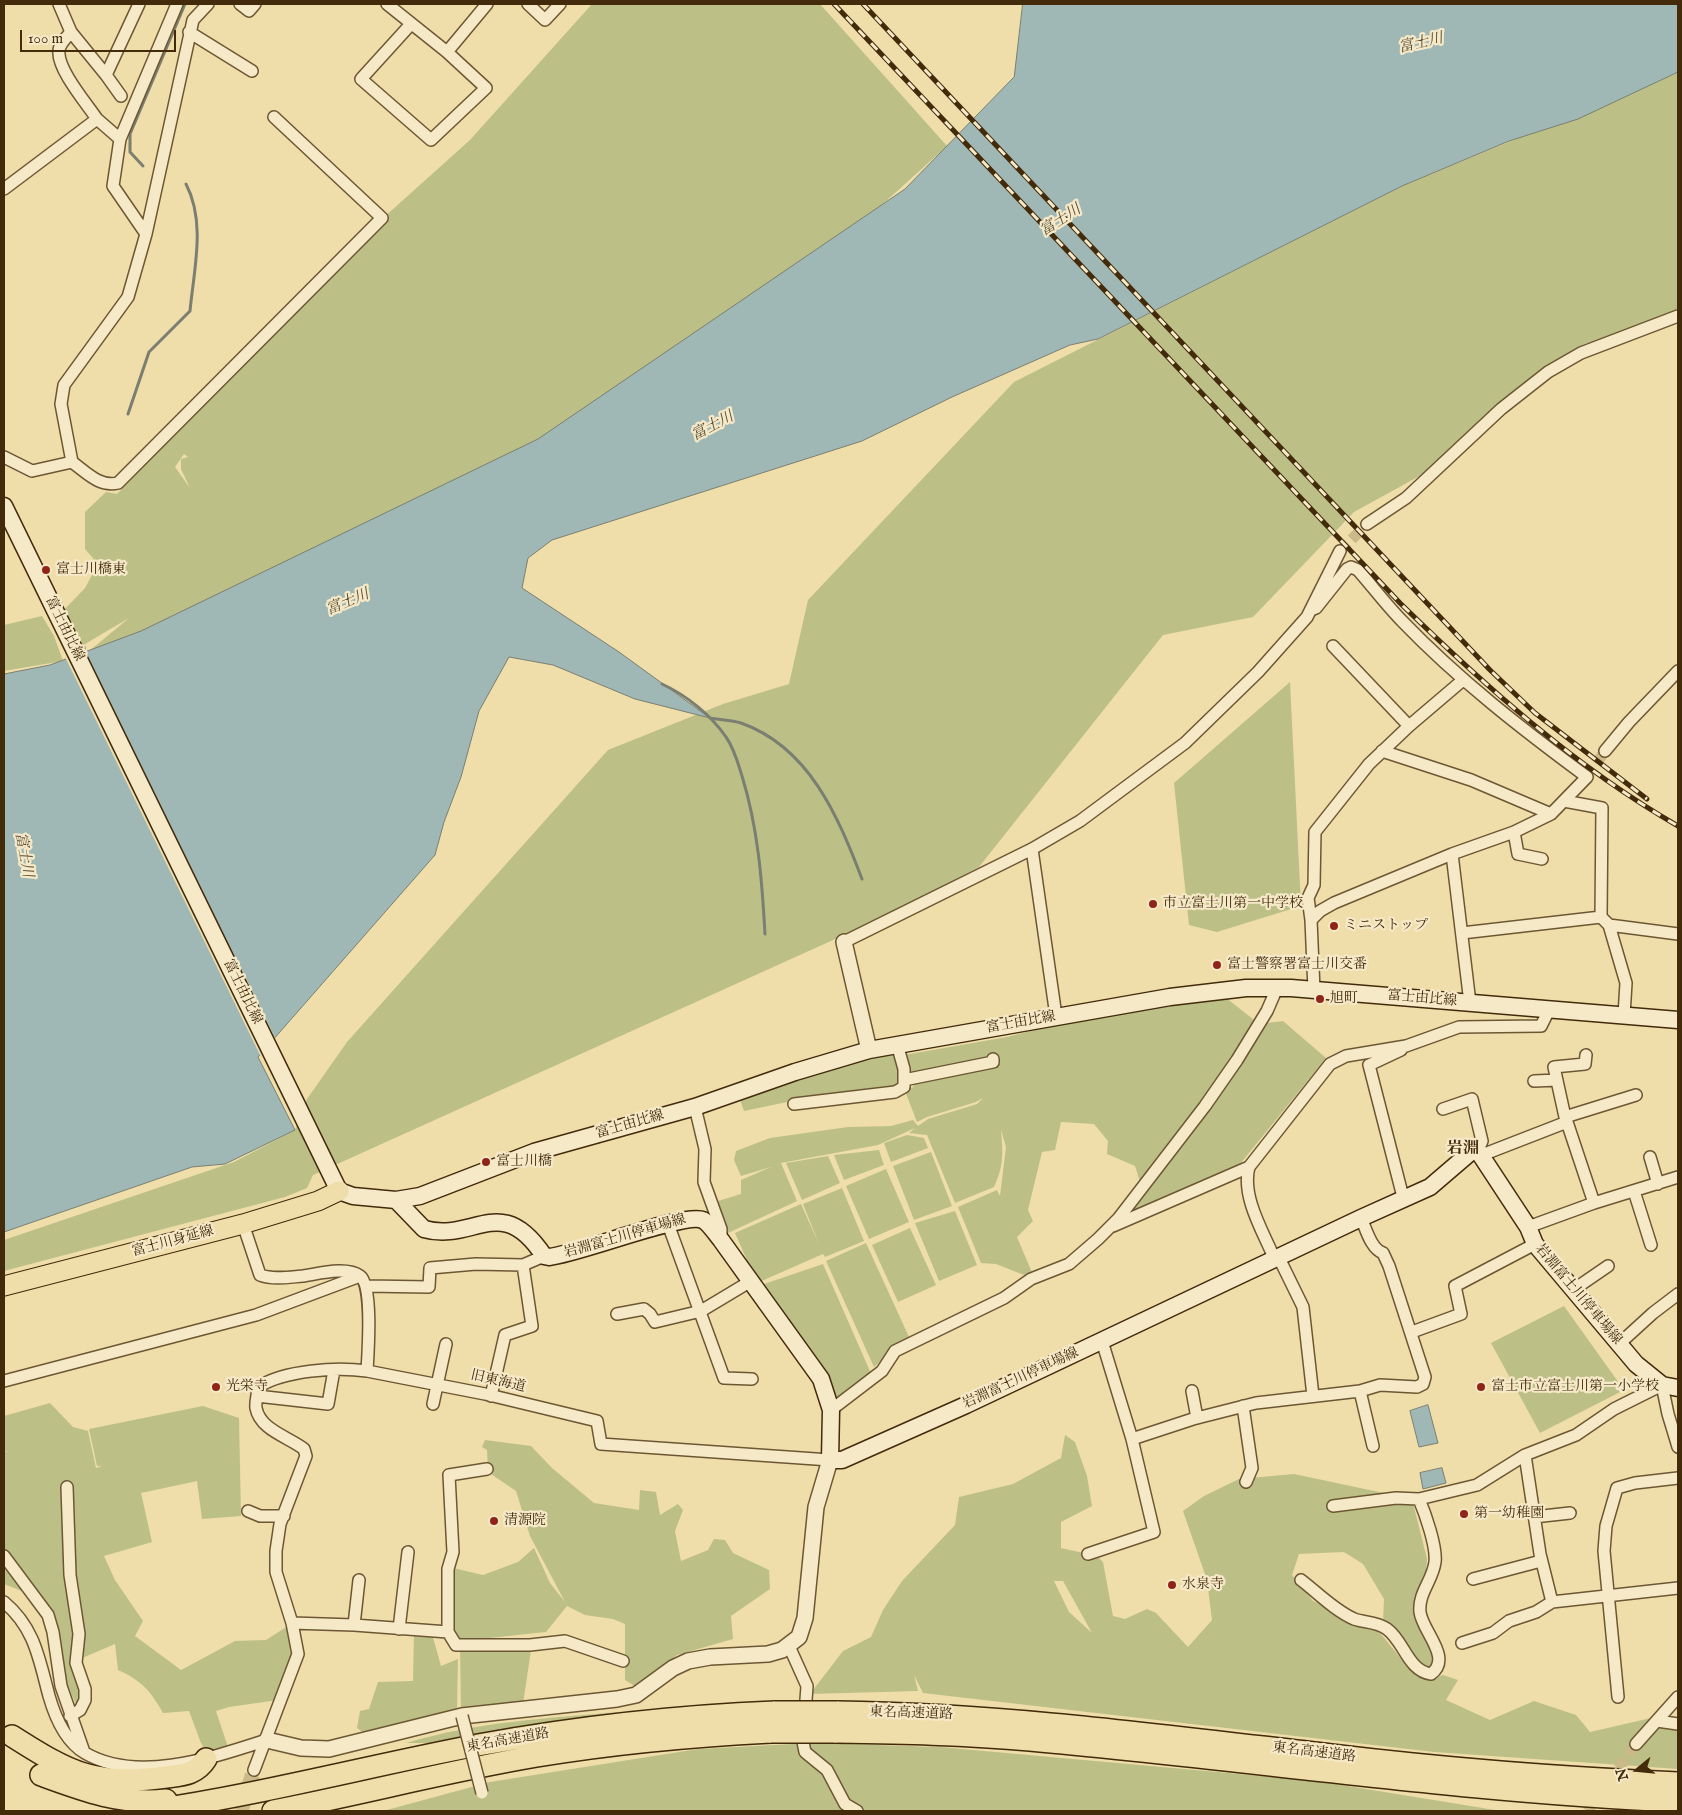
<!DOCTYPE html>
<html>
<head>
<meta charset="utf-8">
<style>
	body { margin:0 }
	#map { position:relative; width:1682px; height:1815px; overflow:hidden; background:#efddaa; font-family:"IM FELL English",serif }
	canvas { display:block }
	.frame { position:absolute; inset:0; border:5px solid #422a0b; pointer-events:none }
	.north { position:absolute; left:1612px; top:1745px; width:50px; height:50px; -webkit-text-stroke:4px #f5e9c8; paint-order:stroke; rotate:253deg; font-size:14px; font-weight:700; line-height:20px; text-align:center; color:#422a0b }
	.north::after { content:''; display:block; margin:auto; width:18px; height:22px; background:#422a0b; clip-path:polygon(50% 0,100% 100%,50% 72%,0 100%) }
	.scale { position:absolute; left:20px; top:30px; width:156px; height:22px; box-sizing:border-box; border:2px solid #422a0b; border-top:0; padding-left:6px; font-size:15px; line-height:18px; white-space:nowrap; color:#422a0b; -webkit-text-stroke:4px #f5e9c8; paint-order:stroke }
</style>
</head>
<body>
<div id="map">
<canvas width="1682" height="1815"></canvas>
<div class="frame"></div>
<div class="north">N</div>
<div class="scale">100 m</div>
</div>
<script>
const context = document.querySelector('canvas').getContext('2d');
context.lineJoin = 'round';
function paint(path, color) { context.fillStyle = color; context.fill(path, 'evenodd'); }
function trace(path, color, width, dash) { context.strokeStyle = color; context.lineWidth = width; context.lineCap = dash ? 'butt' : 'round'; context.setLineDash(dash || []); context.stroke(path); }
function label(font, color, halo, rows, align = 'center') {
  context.font = font + ' "IM FELL English","Noto Serif JP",serif'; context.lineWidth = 4.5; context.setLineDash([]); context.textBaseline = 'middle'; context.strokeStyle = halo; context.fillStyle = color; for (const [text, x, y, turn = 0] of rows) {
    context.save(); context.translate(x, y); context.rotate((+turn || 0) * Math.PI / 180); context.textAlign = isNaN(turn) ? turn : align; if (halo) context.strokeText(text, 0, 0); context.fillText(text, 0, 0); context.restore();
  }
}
paint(new Path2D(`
	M 592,4 L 820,4 L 947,146 L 823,258 L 638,380 L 312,574 L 88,652 L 129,618 L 80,647 L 63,611 L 85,588 L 98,564 L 85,549 L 85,512 L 106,492 L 117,494 L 382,219 L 470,140 ZM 184,454 L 188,457 L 181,459 L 181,469 L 190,488 L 175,467 Z
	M 1678,72 L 1678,319 L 1584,344 L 1548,372 L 1445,462 L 1354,512 L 1253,617 L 1163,635 L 979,867 L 884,917 L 313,1175 L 307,1188 L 285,1197 L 4,1271 L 4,1240 L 234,1162 L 295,1130 L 307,1099 L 347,1042 L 608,750 L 723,704 L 789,684 L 808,600 L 1014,382 L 1402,186 Z
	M 42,616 L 54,636 L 63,661 L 4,671 L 4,625 Z
	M 1290,682 L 1301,906 L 1217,932 L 1189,925 L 1174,783 Z
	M 1225,997 L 1259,1024 L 1283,1021 L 1326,1058 L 1236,1169 L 1131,1218 L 1140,1182 L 1135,1166 L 1107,1154 L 1108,1141 L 1094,1124 L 1061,1122 L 1055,1150 L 1042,1152 L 1028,1210 L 1033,1221 L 1017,1237 L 1033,1275 L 1029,1277 L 996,1264 L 981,1263 L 958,1207 L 997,1190 L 1000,1196 L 1006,1147 L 1001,1130 C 1003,1154 1004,1165 994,1187 L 955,1203 L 927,1135 L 909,1133 L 915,1128 L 878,1145 L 781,1163 L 797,1201 L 728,1233 L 718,1201 L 741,1194 L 741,1180 L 771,1167 L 741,1176 L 734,1160 L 736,1151 L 770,1138 L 848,1127 L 891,1126 L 913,1120 L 918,1126 L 928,1119 L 977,1104 L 983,1098 L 976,1102 L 927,1117 L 917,1122 L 905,1091 L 913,1087 L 918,1079 L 911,1078 L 896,1092 L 787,1102 L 744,1111 L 739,1097 L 847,1064 L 896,1053 L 899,1070 L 904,1055 L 1007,1037 L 1097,1014 Z
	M 907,1135 L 924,1138 L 928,1148 L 891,1162 L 884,1143 Z
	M 879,1150 L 884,1165 L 844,1180 L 834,1155 Z
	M 931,1152 L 952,1206 L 914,1220 L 893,1166 Z
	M 828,1156 L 840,1183 L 802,1200 L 786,1163 Z
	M 886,1169 L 909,1222 L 869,1239 L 846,1186 Z
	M 842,1188 L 864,1241 L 825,1257 L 823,1254 L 757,1283 L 735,1233 L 801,1204 L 819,1244 L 803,1204 Z
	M 955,1211 L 977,1265 L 939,1281 L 915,1223 Z
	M 910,1228 L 936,1285 L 898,1302 L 872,1245 Z
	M 866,1243 L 909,1337 L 874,1367 L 826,1261 Z
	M 823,1264 L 873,1378 L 833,1404 L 761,1285 Z
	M 1564,1306 L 1624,1390 L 1540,1433 L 1491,1343 Z
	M 50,1403 L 73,1427 L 88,1431 L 96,1468 L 102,1466 L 97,1466 L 89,1429 L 203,1406 L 239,1418 L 241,1516 L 202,1519 L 197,1481 L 141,1493 L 152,1542 L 104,1556 L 115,1580 L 143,1621 L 135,1636 L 181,1670 L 235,1641 L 266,1640 L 288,1626 L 295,1650 L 278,1700 L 229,1707 L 216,1711 L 228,1747 L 206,1751 L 201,1743 L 189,1711 L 163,1713 C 150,1690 142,1681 118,1670 L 115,1644 L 80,1659 L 81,1689 L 76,1704 L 64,1678 L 57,1624 L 45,1605 L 4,1553 L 4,1453 L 8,1451 L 4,1452 L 4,1416 Z
	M 1065,1435 L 1075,1442 L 1087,1476 L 1092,1506 L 1061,1522 L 1061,1548 L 1097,1556 L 1103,1562 L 1113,1616 L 1125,1619 L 1147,1609 L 1156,1613 L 1188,1647 L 1212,1620 L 1207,1580 L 1183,1511 L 1204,1496 L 1239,1479 L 1294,1474 L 1412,1499 L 1427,1559 L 1424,1603 L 1441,1669 L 1424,1673 L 1383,1623 L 1384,1599 L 1363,1564 L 1344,1552 L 1299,1554 L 1292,1575 L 1313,1601 L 1376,1628 L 1412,1672 L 1428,1680 L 1443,1675 L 1458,1680 L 1446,1700 L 1490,1720 L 1534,1701 L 1576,1715 L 1590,1732 L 1651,1718 L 1678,1724 L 1678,1769 L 1434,1752 L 923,1693 L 914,1675 L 918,1691 L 810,1694 L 843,1651 L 871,1637 L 883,1610 L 902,1581 L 955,1525 L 959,1497 L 1013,1484 L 1061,1458 ZM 1054,1581 L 1063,1581 L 1092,1633 L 1069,1612 Z
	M 485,1440 L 531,1446 L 552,1468 L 594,1503 L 639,1510 L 640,1490 L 656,1492 L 660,1515 L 678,1504 L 683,1510 L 675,1531 L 681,1561 L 708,1550 L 714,1539 L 725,1540 L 733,1553 L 769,1570 L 770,1589 L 731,1616 L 733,1639 L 677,1655 L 638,1688 L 625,1680 L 625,1624 L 613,1619 L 585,1615 L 567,1606 L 546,1632 L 461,1641 L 453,1635 L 453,1568 L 483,1575 L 518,1562 L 534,1548 L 550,1583 L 565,1602 L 530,1536 L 516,1491 L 488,1472 L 487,1450 L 482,1447 Z
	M 4,1565 L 24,1592 L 4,1584 Z
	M 414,1632 L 432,1634 L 441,1666 L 458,1659 L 457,1711 L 364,1733 L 357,1728 L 360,1711 L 369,1709 L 378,1682 L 413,1681 Z
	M 460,1645 L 531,1650 L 523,1704 L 461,1713 Z
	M 620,1712 L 620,1716 L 446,1743 L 406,1743 C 476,1722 548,1718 620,1712 Z
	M 812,1743 L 940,1747 L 1317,1781 L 1501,1811 L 383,1811 L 490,1782 L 698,1749 Z`), '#bcc087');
const water = new Path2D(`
	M 1023,4 L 1678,4 L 1678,72 L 1578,119 L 1509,141 L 1402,186 L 1098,339 L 1070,345 L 952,397 L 862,441 L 552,540 L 528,558 L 522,588 L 619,652 L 710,718 L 635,699 L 553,665 L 509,657 L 479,711 L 461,777 L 444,822 L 435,855 L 258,1057 L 295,1130 L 225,1164 L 192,1167 L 4,1232 L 4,674 L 50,665 L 141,631 L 538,439 L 905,189 L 1014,77 Z
	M 1428,1405 L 1438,1443 L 1419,1447 L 1410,1411 Z
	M 1442,1468 L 1446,1483 L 1423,1489 L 1420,1473 Z`);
paint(water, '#a0b8b5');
trace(water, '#7a7f71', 1);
paint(new Path2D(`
	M 82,651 L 239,971 L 242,970 L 276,1040 L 261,1057 L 65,657 Z`), '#efddaa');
trace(new Path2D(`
	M 143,166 L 130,152 L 130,134 L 185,4
	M 128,414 L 149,352 L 190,311 C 194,269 206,222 186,184
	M 84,655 L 84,647
	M 662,684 C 686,695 711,715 726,737 C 734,748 738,763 742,776 C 758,828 762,880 765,934
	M 710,718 C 720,720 731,720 741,723 C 809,747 838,816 862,879`), '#7a7f71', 3);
trace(new Path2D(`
	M 1340,551 L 1367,524
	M 1587,777 L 1605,751
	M 1609,1782 L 1636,1744
	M 1587,1811 L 1600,1794`), '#ccb98a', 11, [11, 5.5]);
trace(new Path2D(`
	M 241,1811 L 254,1770`), '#ccb98a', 15, [15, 8]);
const minor = new Path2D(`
	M 59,4 L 71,32 C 67,37 59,44 59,51 C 57,69 87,104 97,119
	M 208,4 L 193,20 L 146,234 L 128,297 L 64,385 L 61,404 L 72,462 C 87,473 99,487 118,483 L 382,218 L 274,117
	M 240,4 L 249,11 L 255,4
	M 387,4 L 447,52 L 486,88 L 431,140 L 361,79 L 411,24
	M 528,4 L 545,20 L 560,4
	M 71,32 L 106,75 L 139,4
	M 189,32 L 252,71
	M 447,52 L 487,4
	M 106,75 L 121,96
	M 4,189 L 97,119 L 120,139
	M 146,234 L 113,186 L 120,139 L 177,4
	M 4,457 L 32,471 L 72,462
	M 1367,524 L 1406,498 L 1501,409 L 1548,372 L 1581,353 L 1678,316
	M 1311,610 L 1316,608 L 1347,569 L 1351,567 L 1358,570 C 1373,587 1387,606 1403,622 C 1459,680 1522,729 1587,777 L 1551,814 L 1514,832 L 1452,854 L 1334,903 L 1320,911 L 1311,920 L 1314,990
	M 1333,646 L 1409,726
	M 1382,751 L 1471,780 L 1551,814
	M 1605,751 L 1629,722 L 1678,671
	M 1564,801 L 1602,808 L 1601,917 L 1609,925 L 1678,934
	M 1514,832 L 1518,854 L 1542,859
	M 1032,849 L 1056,1016
	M 1452,854 L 1470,1003
	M 1311,920 L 1308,898 L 1314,885 L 1315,832 L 1369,764 L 1409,726 L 1463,680
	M 1609,925 L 1626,983 L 1624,1015
	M 1462,933 L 1601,917
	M 844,942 L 1032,849 L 1080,821 L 1185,743 L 1258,672 L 1307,617 L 1340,551
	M 1401,1050 L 1369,1065 L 1404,1201
	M 904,1080 L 993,1062 L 993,1059
	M 1534,1081 L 1557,1080
	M 794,1104 L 895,1092 L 904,1087 L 904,1069 L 897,1044
	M 695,1107 L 705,1149 L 704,1182 L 721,1229 L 721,1240
	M 1443,1109 L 1472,1099 L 1482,1141 L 1478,1151
	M 1565,1117 L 1554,1067 L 1585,1064 L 1586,1055
	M 1567,1122 L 1565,1117 L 1636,1095
	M 1482,1155 L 1567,1122 L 1594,1203
	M 1650,1157 L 1658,1184
	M 1634,1191 L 1651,1245
	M 243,1224 L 260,1275 C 273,1280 290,1277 303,1276 C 318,1274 346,1266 360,1276 C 373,1285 368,1354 367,1371
	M 668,1224 L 724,1378 L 752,1379
	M 1113,1226 L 1249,1167
	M 1528,1227 L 1594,1203 L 1678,1177
	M 1279,1258 L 1303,1307 L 1313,1396
	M 1275,1260 C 1264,1233 1241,1197 1249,1167 L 1330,1064 L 1346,1056 L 1406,1046 L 1459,1027 L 1541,1026 L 1550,1008
	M 366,1286 L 429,1287 L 430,1268 L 476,1264 L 523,1265 L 544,1256
	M 1573,1290 L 1608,1266
	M 617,1314 L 644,1309 L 650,1314 L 655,1322 L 701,1311 L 751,1281
	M 1412,1332 L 1461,1314 L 1455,1286 L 1535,1244
	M 1619,1344 L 1653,1313 L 1678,1294
	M 4,1381 L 256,1315 L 360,1276
	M 1192,1391 L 1197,1418
	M 1360,1391 L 1373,1446
	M 257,1396 L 328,1404 L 334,1370
	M 491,1396 L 505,1335 L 532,1326 L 523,1265
	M 433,1404 L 446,1344
	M 1243,1406 L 1252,1468 L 1246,1482
	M 831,1410 L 882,1371 L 895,1351 L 1004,1298 L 1031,1279 L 1069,1264 L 1098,1239 L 1118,1219 L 1205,1106 L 1237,1060 L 1267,1011 L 1277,988
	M 1132,1439 L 1193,1419 L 1256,1403 L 1360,1391 L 1380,1385 L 1417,1387 L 1423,1384 L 1425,1377 L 1389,1266 L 1383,1253 C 1371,1249 1366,1229 1361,1218
	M 1525,1455 L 1540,1554 L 1552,1602
	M 487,1469 L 449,1475 L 453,1552 L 448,1569 L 448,1632 L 456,1645 L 530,1645 L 565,1641 L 623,1661
	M 67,1487 L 70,1575 L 79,1634 L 76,1663 L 85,1689 L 85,1700 L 80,1710 L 70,1716
	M 1333,1506 L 1396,1498 L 1419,1499
	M 248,1511 L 260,1516 L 284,1516
	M 1534,1517 L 1570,1513
	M 1088,1554 L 1154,1532 L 1132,1439 L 1102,1341
	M 4,1556 L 48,1615 L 53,1632 L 61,1686 L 83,1749
	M 1473,1579 L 1541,1561
	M 1301,1580 C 1318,1593 1334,1610 1354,1619 C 1365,1623 1376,1621 1387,1629 C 1404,1641 1408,1671 1431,1674 C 1453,1658 1422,1631 1420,1612 C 1418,1593 1433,1580 1435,1562 C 1437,1547 1425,1513 1419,1499 L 1477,1485 L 1525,1455 L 1576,1435 L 1614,1409 L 1662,1385 L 1668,1414 L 1678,1447
	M 4,1602 C 35,1628 39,1659 49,1696 C 55,1717 66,1742 85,1753 C 138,1784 214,1757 267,1740
	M 292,1623 L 354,1625 L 448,1632
	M 354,1625 L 359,1580
	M 399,1629 L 408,1552
	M 1462,1643 L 1493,1633 L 1509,1621 L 1536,1612 L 1552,1602 L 1678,1588
	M 789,1646 L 807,1686 L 803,1742 L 805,1752 L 827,1770 L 845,1804 L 857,1811
	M 1618,1697 L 1604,1551 L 1606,1526 L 1617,1488 L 1635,1483 L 1678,1478
	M 1657,1721 L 1678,1724
	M 1636,1744 L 1678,1697
	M 254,1770 L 298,1654 L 292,1623 L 276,1572 L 276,1551 L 280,1524 L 306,1456 L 304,1449 C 289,1437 260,1430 256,1408 C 255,1402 258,1393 258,1387 C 285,1370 336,1367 367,1371 L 485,1394 L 597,1421 L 601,1444 L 830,1460`);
const tertiary = new Path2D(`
	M 844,942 L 869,1050
	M 267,1740 L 301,1748 L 329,1749 L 462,1716 L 617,1699 L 636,1695 L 673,1668 L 688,1661 L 710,1657 L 768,1654 L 782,1650 L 799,1637 L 805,1618 L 816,1507 L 830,1460`);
const secondary = new Path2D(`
	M 4,506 L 339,1191 L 353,1196 L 396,1200 L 420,1196 L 534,1152 L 695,1107 L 795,1072 L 869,1050 L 1170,997 L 1246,988 L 1291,988 L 1678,1020
	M 396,1200 L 424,1229 C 474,1243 501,1191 544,1256 L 549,1257 C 579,1254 684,1212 703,1220 C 709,1223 716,1234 721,1240 L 821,1379 L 831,1410 L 830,1460 L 842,1460 L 966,1405 L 1361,1218 L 1430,1187 L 1472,1151 L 1478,1151 L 1528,1227 L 1535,1244 L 1636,1364 L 1662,1385 L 1678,1388`);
const primary = new Path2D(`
	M 4,1286 L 243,1224 L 318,1201 L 339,1191`);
const motorway = new Path2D(`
	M 837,1712 C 1003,1714 1167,1736 1331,1755 C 1447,1769 1562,1778 1678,1783
	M 834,1732 C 899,1733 965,1734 1030,1740 C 1246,1759 1461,1792 1678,1801
	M 12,1736 C 70,1773 96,1787 166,1777 C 182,1775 196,1775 206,1759
	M 41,1775 C 82,1790 121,1805 166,1800
	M 148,1811 C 259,1795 368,1766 478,1745 C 578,1727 674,1716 775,1712
	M 273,1811 C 361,1794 448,1771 537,1756 C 615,1743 693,1736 771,1732`);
trace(minor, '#6d5733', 14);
trace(tertiary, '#6d5733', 18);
trace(secondary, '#422a0b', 19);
trace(primary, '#422a0b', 21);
trace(motorway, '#422a0b', 24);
trace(minor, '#f5e9c8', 11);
trace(tertiary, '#f5e9c8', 15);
trace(secondary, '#f5e9c8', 16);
trace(primary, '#efddaa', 19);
trace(motorway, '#efddaa', 21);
const rail = new Path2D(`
	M 834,4 L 1400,603 C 1485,686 1574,766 1678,826
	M 863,4 L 1490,670 L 1535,713 L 1647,799`);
trace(rail, '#422a0b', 5);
trace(rail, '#f5e9c8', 3, [9]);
const minorBridge = new Path2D(`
	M 462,1716 L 482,1793`);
const motorwayBridge = new Path2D(`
	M 775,1712 L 837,1712
	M 771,1732 L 834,1732`);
trace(minorBridge, '#6d5733', 14, []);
trace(motorwayBridge, '#422a0b', 24, []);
trace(minorBridge, '#f5e9c8', 11);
trace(motorwayBridge, '#efddaa', 21);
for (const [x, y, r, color] of [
	[46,570,5,"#8f2418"],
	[1153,904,5,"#8f2418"],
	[1334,926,5,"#8f2418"],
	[1217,965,5,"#8f2418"],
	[1320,999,5,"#8f2418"],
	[486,1162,5,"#8f2418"],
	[216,1387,5,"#8f2418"],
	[1481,1387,5,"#8f2418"],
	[1464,1514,5,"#8f2418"],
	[494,1521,5,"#8f2418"],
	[1172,1585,5,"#8f2418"]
]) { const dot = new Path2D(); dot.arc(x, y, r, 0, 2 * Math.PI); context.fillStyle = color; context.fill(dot); trace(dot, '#f5e9c8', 2); }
label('14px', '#422a0b', '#f5e9c8', [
	["富士川橋東",56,570],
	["市立富士川第一中学校",1163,904],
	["ミニストップ",1344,926],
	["富士警察署富士川交番",1227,965],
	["旭町",1330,999],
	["富士川橋",496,1162],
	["光栄寺",226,1387],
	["富士市立富士川第一小学校",1491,1387],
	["第一幼稚園",1474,1514],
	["清源院",504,1521],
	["水泉寺",1182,1585]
], 'left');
label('14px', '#422a0b', '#f5e9c8', [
	["富士由比線",64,629,64],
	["富士由比線",242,992,64],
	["富士由比線",1422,999,5],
	["富士由比線",1021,1023,-10],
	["富士由比線",630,1125,-16],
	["岩淵富士川停車場線",625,1237,-16],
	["富士川身延線",173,1242,-15],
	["岩淵富士川停車場線",1578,1295,50],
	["岩淵富士川停車場線",1021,1379,-25],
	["旧東海道",498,1382,13],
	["東名高速道路",911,1714,2],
	["東名高速道路",508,1741,-10],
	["東名高速道路",1314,1753,7]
]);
label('italic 15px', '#5a4e36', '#f5e9c8', [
	["富士川",1421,44,-13],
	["富士川",1061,221,-33],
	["富士川",713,427,-28],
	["富士川",348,603,-23],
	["富士川",23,855,80]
]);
label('bold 16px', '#422a0b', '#f5e9c8', [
	["岩淵",1463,1150]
]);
</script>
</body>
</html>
